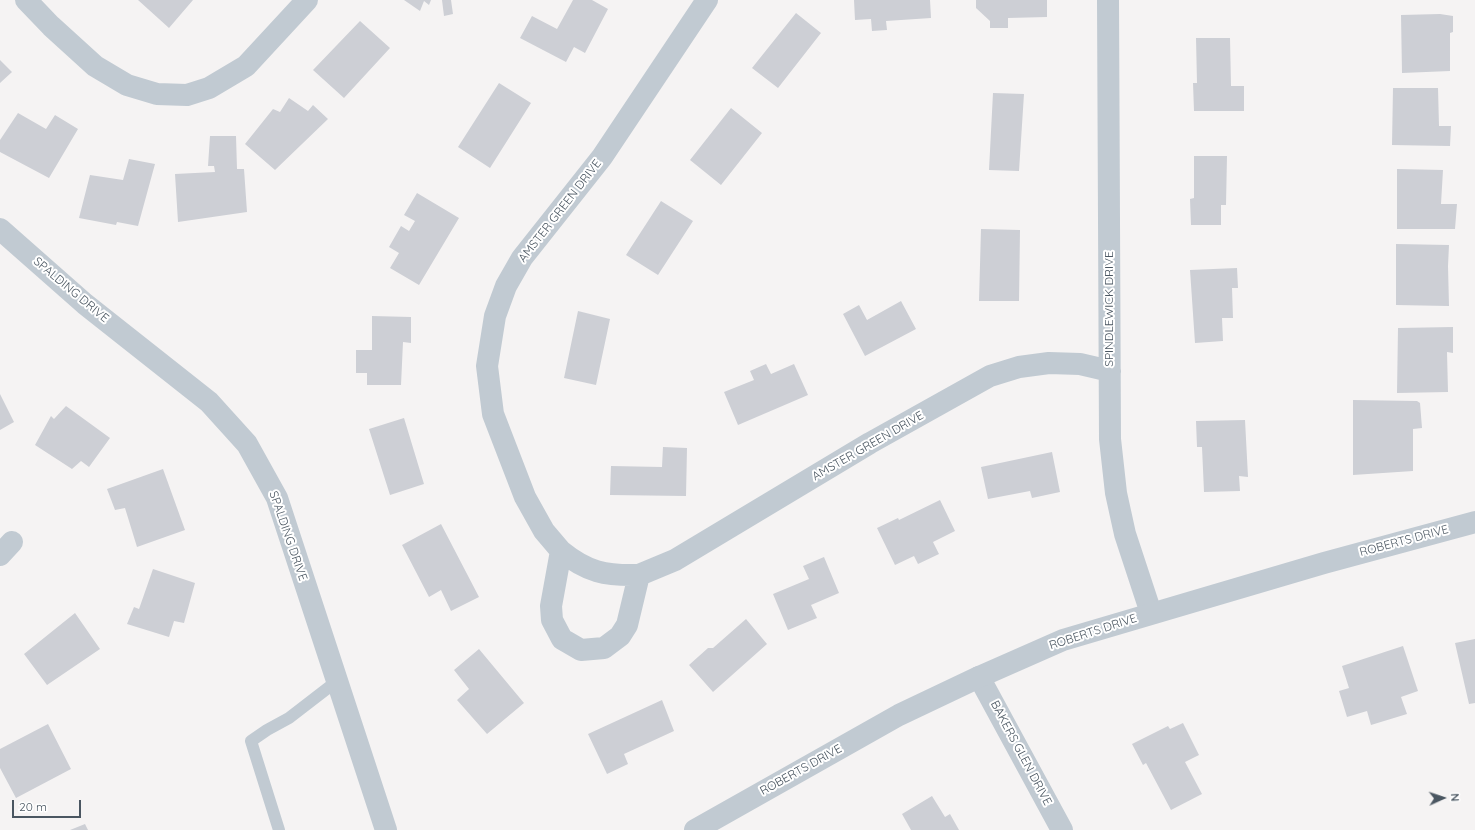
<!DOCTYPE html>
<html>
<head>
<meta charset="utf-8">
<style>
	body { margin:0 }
	#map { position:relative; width:1475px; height:830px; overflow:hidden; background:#f5f3f3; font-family:Quicksand,sans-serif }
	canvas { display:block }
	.north { position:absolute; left:1423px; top:778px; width:40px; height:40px; -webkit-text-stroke:3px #fff; paint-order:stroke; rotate:87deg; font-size:11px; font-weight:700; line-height:16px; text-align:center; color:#4a5661 }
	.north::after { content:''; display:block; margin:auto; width:14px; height:18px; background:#4a5661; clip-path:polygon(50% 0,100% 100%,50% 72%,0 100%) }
	.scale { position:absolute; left:12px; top:800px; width:69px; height:18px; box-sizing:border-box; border:2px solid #4a5661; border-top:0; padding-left:5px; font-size:12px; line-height:14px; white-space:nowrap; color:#4a5661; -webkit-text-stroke:3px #fff; paint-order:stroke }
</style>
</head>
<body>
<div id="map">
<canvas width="1475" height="830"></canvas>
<div class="north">N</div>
<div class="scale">20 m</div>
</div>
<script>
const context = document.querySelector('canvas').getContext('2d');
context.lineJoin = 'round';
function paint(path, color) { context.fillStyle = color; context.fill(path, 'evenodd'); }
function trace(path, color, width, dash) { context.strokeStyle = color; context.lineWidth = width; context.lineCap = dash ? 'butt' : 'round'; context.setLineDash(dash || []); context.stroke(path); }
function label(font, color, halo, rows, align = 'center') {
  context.font = font + ' Quicksand,sans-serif'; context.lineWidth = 4; context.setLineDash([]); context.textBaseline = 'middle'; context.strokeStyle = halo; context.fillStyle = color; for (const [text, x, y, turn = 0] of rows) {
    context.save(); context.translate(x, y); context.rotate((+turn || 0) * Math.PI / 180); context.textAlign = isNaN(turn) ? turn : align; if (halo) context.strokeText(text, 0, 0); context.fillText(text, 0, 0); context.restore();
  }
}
paint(new Path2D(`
	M 138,0 L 193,0 L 169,28 Z
	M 404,0 L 431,0 L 429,5 L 424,1 L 420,11 Z
	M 442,0 L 451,0 L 453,14 L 444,16 Z
	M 573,0 L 592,0 L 608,9 L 585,53 L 574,47 L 566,62 L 520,38 L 532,16 L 557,29 Z
	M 854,0 L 930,0 L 931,18 L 886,21 L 887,30 L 872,31 L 871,19 L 855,20 Z
	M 976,0 L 1047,0 L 1047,17 L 1008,18 L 1008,28 L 990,28 L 990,21 L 976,8 Z
	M 796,13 L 821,33 L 778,88 L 752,68 Z
	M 1440,14 L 1453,16 L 1453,32 L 1450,33 L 1450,71 L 1402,73 L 1401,15 Z
	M 360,21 L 390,48 L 344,98 L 313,70 Z
	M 1196,38 L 1230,38 L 1231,86 L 1244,86 L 1244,111 L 1194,111 L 1193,83 L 1197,83 Z
	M 0,60 L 12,72 L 0,83 Z
	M 499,83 L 531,103 L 490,168 L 458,147 Z
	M 1393,88 L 1438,88 L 1439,126 L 1451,126 L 1450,146 L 1392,145 Z
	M 993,93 L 1024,94 L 1019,171 L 989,170 Z
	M 289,98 L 308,111 L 313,105 L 328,119 L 275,170 L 245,144 L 273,109 L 280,112 Z
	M 731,108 L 762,133 L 721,185 L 690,160 Z
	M 18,113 L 46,129 L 55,115 L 78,129 L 49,178 L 0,152 L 0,140 Z
	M 210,136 L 236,136 L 237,169 L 244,169 L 247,212 L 178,222 L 175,174 L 215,172 L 214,166 L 208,166 Z
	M 1194,156 L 1227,156 L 1226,205 L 1221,205 L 1221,225 L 1191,225 L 1190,199 L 1194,198 Z
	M 129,159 L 155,164 L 138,226 L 117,222 L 116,225 L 79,218 L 90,175 L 123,180 Z
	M 1397,169 L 1443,170 L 1441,204 L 1457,204 L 1455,229 L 1397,229 Z
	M 417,193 L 459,218 L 419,285 L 390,268 L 399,253 L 389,247 L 401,226 L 409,231 L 415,221 L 404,215 Z
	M 661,201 L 693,221 L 658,275 L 626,255 Z
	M 981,229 L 1020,230 L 1019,301 L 979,301 Z
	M 1396,244 L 1449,245 L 1448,266 L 1449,306 L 1396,305 Z
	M 1237,268 L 1238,288 L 1232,288 L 1233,318 L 1222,318 L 1223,341 L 1195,343 L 1190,270 Z
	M 901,301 L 916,329 L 865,356 L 843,314 L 859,305 L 867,320 Z
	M 578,311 L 610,319 L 596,385 L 564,378 Z
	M 372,316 L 411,317 L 411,343 L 403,342 L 401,385 L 367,385 L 367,373 L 356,373 L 356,350 L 372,350 Z
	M 1453,327 L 1453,353 L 1447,352 L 1448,392 L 1397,393 L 1398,328 Z
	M 766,364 L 771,374 L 794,364 L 808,395 L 738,425 L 724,392 L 754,380 L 750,371 Z
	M 0,394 L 14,422 L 0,430 Z
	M 1353,400 L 1417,401 L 1420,403 L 1422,428 L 1413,429 L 1413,471 L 1353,475 Z
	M 66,406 L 110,438 L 89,467 L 81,461 L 72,469 L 35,445 L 51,416 L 54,419 Z
	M 404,418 L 424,484 L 390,495 L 369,429 Z
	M 1245,420 L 1248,477 L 1239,476 L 1240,491 L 1204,492 L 1202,447 L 1197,447 L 1196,421 Z
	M 663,447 L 687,448 L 686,496 L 610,495 L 611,466 L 662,467 Z
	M 1052,452 L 1060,492 L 1032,498 L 1030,491 L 988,499 L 981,467 Z
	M 163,469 L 185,530 L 137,547 L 125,508 L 115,510 L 107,489 Z
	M 940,500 L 955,531 L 933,542 L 939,554 L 918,564 L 914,556 L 895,565 L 877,528 L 898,518 L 899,520 Z
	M 441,524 L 479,597 L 451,611 L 441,590 L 429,597 L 402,545 Z
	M 824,557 L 839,593 L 811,605 L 817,618 L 788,630 L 773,594 L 809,579 L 803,566 Z
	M 153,569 L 195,583 L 184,623 L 174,621 L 169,637 L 127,624 L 134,607 L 139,609 Z
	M 75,613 L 100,649 L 47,685 L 24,654 Z
	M 746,619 L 767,644 L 713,692 L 689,665 L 708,648 L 713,648 Z
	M 1475,639 L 1475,703 L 1469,704 L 1455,643 Z
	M 1403,646 L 1418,691 L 1401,697 L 1407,714 L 1371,725 L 1367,711 L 1347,717 L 1339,691 L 1349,688 L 1342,666 Z
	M 479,649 L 524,703 L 487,734 L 457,700 L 469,689 L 454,670 Z
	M 662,700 L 674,731 L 624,754 L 628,764 L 607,774 L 588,734 Z
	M 1183,723 L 1199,755 L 1185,762 L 1202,794 L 1171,810 L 1146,763 L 1143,765 L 1132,744 L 1168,726 L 1170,729 Z
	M 48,724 L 71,769 L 16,798 L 0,768 L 0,749 Z
	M 932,796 L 945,817 L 950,814 L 959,830 L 911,830 L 902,814 Z
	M 85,824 L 88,830 L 70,830 Z`), '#cdcfd5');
trace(new Path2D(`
	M 279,830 L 251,741 L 267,730 L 289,718 L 337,681`), '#c1cad2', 12);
trace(new Path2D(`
	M 26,0 L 51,26 L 95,66 L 127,85 L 157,94 L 187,95 L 209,88 L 246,66 L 307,0
	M 707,0 L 602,157 L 522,258 L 506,286 L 495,316 L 487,366 L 493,414 L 525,497 L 544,531 L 561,551 L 551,606 L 552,620 L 562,639 L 581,650 L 604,648 L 620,636 L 627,625 L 639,575 L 675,560 L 870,443 L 990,376 L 1019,367 L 1049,363 L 1080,364 L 1110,371
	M 1108,0 L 1110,439 L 1116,493 L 1125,534 L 1151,613
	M 561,551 C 587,572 605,576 639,575
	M 0,555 L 12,542
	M 979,677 L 1062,830`), '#c1cad2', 22);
trace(new Path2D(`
	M 0,229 L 85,304 L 209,402 L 247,444 L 277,498 L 386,830
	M 695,830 L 899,715 L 979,677 L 1063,640 L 1324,563 L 1475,522`), '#c1cad2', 22);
label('12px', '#4a5661', '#fff', [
	["AMSTER GREEN DRIVE",560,211,-52],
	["SPALDING DRIVE",71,290,40],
	["SPINDLEWICK DRIVE",1109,309,-90],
	["AMSTER GREEN DRIVE",868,446,-30],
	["SPALDING DRIVE",288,536,71],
	["ROBERTS DRIVE",1404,541,-15],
	["ROBERTS DRIVE",1093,632,-18],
	["BAKERS GLEN DRIVE",1021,753,62],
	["ROBERTS DRIVE",801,770,-29]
]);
</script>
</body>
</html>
